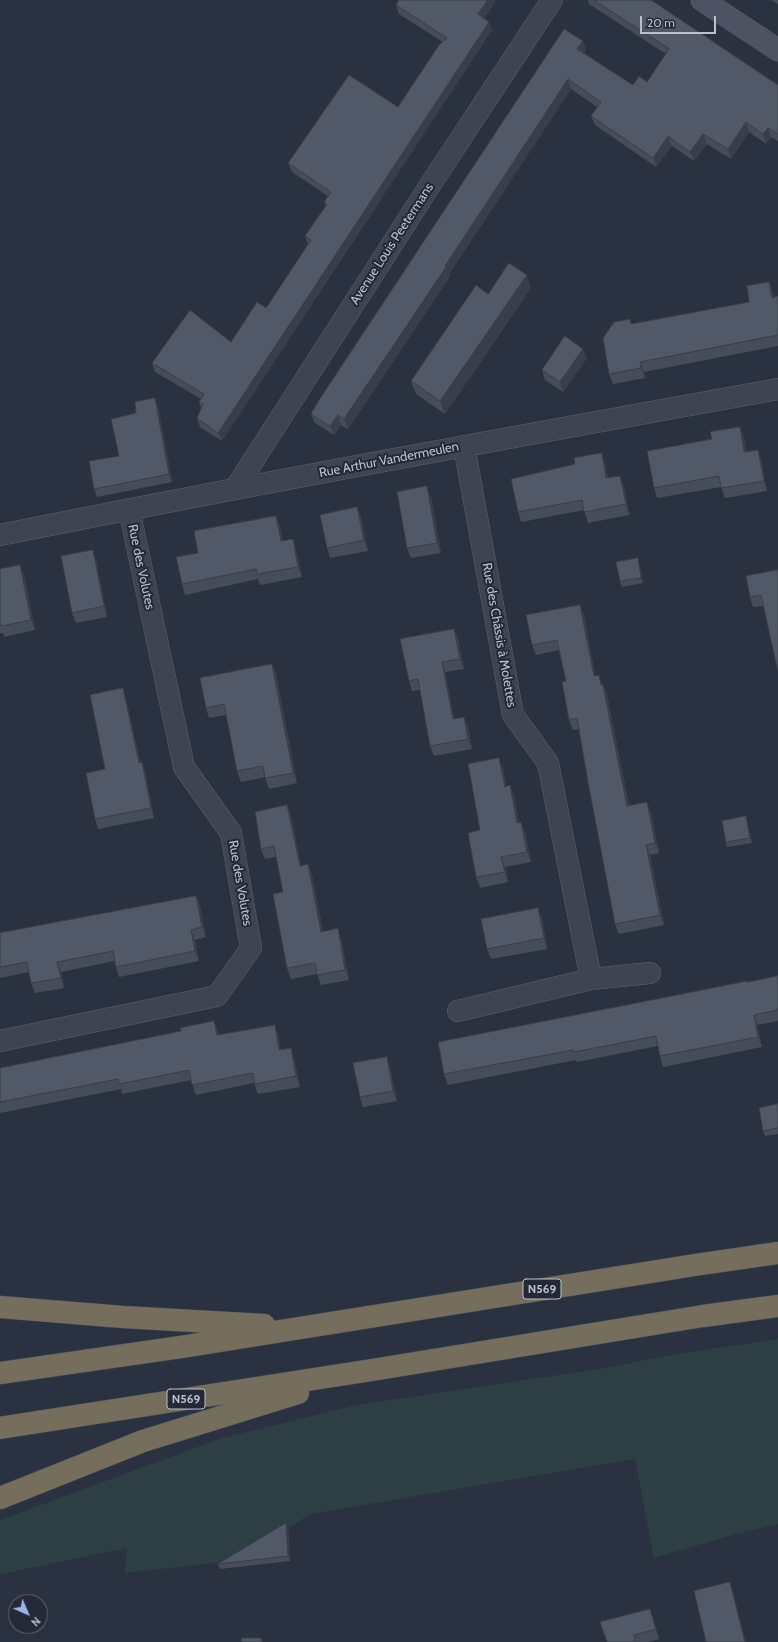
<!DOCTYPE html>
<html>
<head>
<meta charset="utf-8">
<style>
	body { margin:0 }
	#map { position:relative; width:778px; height:1642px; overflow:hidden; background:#2a3241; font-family:Cabin,sans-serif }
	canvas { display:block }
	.north { position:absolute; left:8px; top:1594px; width:40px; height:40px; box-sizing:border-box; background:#232936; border:1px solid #606572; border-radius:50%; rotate:135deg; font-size:11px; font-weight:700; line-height:16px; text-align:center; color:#bbc0cb }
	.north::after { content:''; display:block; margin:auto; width:14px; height:18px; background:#9cb5ee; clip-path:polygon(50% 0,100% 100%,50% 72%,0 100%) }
	.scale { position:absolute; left:640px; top:16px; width:76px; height:18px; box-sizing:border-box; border:2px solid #bbc0cb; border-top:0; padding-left:5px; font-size:12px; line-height:14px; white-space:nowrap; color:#bbc0cb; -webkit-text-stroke:3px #232936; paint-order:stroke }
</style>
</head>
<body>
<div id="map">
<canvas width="778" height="1642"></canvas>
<div class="north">N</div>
<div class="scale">20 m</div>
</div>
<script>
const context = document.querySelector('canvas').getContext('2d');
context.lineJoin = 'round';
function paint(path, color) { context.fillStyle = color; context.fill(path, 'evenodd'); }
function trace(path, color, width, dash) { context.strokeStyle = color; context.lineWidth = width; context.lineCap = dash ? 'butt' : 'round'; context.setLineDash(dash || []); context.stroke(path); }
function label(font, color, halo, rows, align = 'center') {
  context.font = font + ' Cabin,sans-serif'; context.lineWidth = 4; context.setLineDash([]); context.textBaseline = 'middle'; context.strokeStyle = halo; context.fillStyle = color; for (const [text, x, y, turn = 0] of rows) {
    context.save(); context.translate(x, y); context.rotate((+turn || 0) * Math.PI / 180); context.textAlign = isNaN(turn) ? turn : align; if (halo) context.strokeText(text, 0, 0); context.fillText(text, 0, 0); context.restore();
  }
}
paint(new Path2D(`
	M 778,1339 L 778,1524 L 736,1534 L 654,1558 L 635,1459 L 310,1514 L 240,1560 L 125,1573 L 127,1548 L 0,1574 L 0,1520 L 222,1438 L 357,1405 L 606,1368 L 664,1356 Z`), '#2d3f43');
const street = new Path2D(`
	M 464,446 L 513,715 L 548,763 L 591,979
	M 235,489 L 434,179 L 552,0
	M 0,535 C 259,483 518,436 778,389
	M 458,1011 L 591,979 L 650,973
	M 0,1041 L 217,996 L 251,948 L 231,833 L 184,767 L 129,509`);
const secondary = new Path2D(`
	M 702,0 L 778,50`);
const highway = new Path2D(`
	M 0,1307 L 123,1317 L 264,1325
	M 0,1373 L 181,1347 L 695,1265 L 778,1253
	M 0,1428 L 372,1370 L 703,1316 L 778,1306
	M 0,1498 L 143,1441 L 298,1393`);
trace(street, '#5c626e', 22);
trace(secondary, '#5c626e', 23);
trace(highway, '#494f5b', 23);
trace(street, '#3e4451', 21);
trace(secondary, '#4d5363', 22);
trace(highway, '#766e5c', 22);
paint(new Path2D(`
	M 588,0 L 651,0 L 778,85 L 778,141 L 771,137 L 766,144 L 749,132 L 731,159 L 707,144 L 694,161 L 672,146 L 656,167 L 595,125 L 591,116 L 597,107 L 571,89 L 449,274 L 450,276 L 348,429 L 341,425 L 334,435 L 315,423 L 311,414 L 583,41 L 586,50 L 584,53 L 633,85 L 647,82 L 666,54 L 589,4 Z
	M 771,0 L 778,0 L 778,4 Z
	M 495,2 L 484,19 L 492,30 L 222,441 L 200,427 L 197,418 L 201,408 L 199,402 L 201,399 L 155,372 L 152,363 L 231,342 L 266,308 L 308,244 L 305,236 L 326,206 L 324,202 L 328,196 L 292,172 L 288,163 L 398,107 L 443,42 L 399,14 L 396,5 Z
	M 769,282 L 773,292 L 774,297 L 778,296 L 778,346 L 644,372 L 645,378 L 613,384 L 609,374 L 632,324 L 749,302 Z
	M 531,288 L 445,414 L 416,394 L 411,381 Z
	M 587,358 L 563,392 L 545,380 L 542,370 Z
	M 158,406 L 172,482 L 97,497 L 94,489 L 119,456 L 136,413 Z
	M 740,427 L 744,437 L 746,452 L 761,460 L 767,491 L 725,498 L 721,487 L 657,498 L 654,488 L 712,439 Z
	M 605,463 L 608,478 L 624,486 L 629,515 L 588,523 L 584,510 L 521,522 L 518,512 L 575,464 Z
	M 431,497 L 441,553 L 411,558 L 407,548 Z
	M 357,507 L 361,517 L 368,551 L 330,558 L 327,548 Z
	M 276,516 L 280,526 L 283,541 L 293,539 L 296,549 L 302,577 L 260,585 L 258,579 L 185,595 L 182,584 L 198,553 Z
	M 638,558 L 643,583 L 622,587 L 620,581 Z
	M 96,560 L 107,617 L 76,623 L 72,613 Z
	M 0,569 L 24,575 L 35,630 L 4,637 L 3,633 L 0,633 Z
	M 778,570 L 763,606 L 753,607 L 750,597 Z
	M 580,605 L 584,615 L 595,675 L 602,685 L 603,685 L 607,695 L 629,805 L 651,812 L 659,853 L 650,855 L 664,925 L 619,934 L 615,924 L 579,729 L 573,730 L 569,720 L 566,681 L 559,650 L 536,655 L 532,645 Z
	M 454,629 L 458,639 L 464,669 L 445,672 L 454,719 L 464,717 L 468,727 L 472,749 L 434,756 L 430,746 L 420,690 L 412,691 L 409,681 Z
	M 272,664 L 276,674 L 297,783 L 269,789 L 265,777 L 241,782 L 237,771 L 226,715 L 209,718 L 206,708 Z
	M 123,688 L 126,699 L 140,762 L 142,762 L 145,772 L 154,818 L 98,829 L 95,819 L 105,769 Z
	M 503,768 L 506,786 L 514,796 L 519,823 L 521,822 L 525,832 L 531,862 L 505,867 L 508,882 L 480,888 L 476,877 L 480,830 Z
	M 287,805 L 291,815 L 301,866 L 308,864 L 312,875 L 323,931 L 341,939 L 349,980 L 321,985 L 317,974 L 291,979 L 287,968 L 283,892 L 276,857 L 265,859 L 261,849 Z
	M 746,816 L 747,821 L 752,843 L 727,847 L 726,842 Z
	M 196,896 L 200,906 L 206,937 L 195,940 L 199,961 L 119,977 L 116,967 L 114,961 L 61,972 L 64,988 L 35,993 L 31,983 L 29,972 L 0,978 L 0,933 Z
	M 542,918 L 547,949 L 491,959 L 487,949 Z
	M 778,976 L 778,1021 L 757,1025 L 762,1047 L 663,1067 L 660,1056 L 658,1046 L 577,1062 L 576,1060 L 448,1085 L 444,1074 L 748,982 Z
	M 214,1021 L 219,1035 L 275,1025 L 278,1035 L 281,1050 L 294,1058 L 300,1087 L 258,1094 L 254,1083 L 196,1095 L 191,1080 L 122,1094 L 121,1089 L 0,1113 L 0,1068 L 181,1031 Z
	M 387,1057 L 390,1067 L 397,1101 L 363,1107 L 360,1097 Z
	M 778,1104 L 778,1134 L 765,1136 L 763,1131 Z
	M 288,1528 L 290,1561 L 220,1569 L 218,1564 Z
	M 650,1609 L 659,1639 L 647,1642 L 607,1642 Z`), '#464d5a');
paint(new Path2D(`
	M 488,0 L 495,0 L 495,2 L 481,23 L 478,14 Z
	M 489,22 L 492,30 L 222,441 L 218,433 Z
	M 583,41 L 586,50 L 581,58 L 577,49 Z
	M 568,79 L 571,89 L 449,274 L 450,276 L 348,429 L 344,419 Z
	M 746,122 L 749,132 L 731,159 L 728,149 Z
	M 768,128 L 771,137 L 766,144 L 763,134 Z
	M 703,134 L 707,144 L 694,161 L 690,152 Z
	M 668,136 L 672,146 L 656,167 L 653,158 Z
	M 527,275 L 531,288 L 445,414 L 440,401 Z
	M 769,282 L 773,292 L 776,307 L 772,298 Z
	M 583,349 L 587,358 L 563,392 L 560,382 Z
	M 640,362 L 644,372 L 645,378 L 641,368 Z
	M 155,398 L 158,406 L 172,482 L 169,474 Z
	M 338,415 L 341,425 L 334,435 L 330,426 Z
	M 740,427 L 744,437 L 748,462 L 744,452 Z
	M 758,450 L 761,460 L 767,491 L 764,481 Z
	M 602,453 L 605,463 L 610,489 L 606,478 Z
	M 620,476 L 624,486 L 629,515 L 626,504 Z
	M 427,486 L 431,497 L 441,553 L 437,543 Z
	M 357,507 L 361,517 L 368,551 L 364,540 Z
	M 276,516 L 280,526 L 285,551 L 281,541 Z
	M 293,539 L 296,549 L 302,577 L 298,567 Z
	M 93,550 L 96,560 L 107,617 L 104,606 Z
	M 638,558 L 643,583 L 641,578 Z
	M 20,565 L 24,575 L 35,630 L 31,620 Z
	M 580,605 L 584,615 L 597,686 L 594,676 Z
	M 454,629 L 458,639 L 464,669 L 460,659 Z
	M 442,662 L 445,672 L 456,729 L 453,719 Z
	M 272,664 L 276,674 L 290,746 L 286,736 Z
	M 603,685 L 607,695 L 631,816 L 627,806 Z
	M 123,688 L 126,699 L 142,773 L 139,763 Z
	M 464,717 L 468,727 L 472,749 L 468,739 Z
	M 286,736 L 290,747 L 297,783 L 293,773 Z
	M 499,758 L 503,768 L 508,797 L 505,787 Z
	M 142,762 L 145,772 L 154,818 L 151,808 Z
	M 510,785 L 514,796 L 521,833 L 517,823 Z
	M 647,802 L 651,812 L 659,853 L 655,843 Z
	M 287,805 L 291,815 L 303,876 L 300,866 Z
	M 746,816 L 747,821 L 752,843 L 750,838 Z
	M 521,822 L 525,832 L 531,862 L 527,852 Z
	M 646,845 L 650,855 L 664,925 L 660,915 Z
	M 501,857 L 505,867 L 508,882 L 505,872 Z
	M 308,864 L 312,875 L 325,942 L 321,932 Z
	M 196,896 L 200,906 L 206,937 L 202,927 Z
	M 538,908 L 542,918 L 547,949 L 544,938 Z
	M 338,928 L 341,939 L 349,980 L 345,970 Z
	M 191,930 L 195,940 L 199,961 L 195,951 Z
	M 57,962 L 61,972 L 64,988 L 61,978 Z
	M 754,1015 L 757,1025 L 762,1047 L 758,1037 Z
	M 214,1021 L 218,1031 L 221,1045 L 217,1035 Z
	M 275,1025 L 278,1035 L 283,1061 L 279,1050 Z
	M 291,1048 L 294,1058 L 300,1087 L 296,1076 Z
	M 387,1057 L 390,1067 L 397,1101 L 393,1091 Z
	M 286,1523 L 288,1528 L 290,1561 L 288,1556 Z
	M 730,1582 L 733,1592 L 746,1642 L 745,1642 Z`), '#393e4a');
const building = new Path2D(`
	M 399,0 L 488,0 L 478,14 L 489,22 L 218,433 L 197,418 L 203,404 L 199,402 L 204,394 L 152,363 L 190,310 L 231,342 L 257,302 L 266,308 L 311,240 L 305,236 L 327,204 L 324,202 L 331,192 L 288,163 L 349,75 L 398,107 L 439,45 L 447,38 L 396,5 Z
	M 594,0 L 651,0 L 778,85 L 778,134 L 768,128 L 763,134 L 746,122 L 728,149 L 703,134 L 690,152 L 668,136 L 653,158 L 591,116 L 601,102 L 568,79 L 445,266 L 446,267 L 344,419 L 338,415 L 330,426 L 311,414 L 319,400 L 564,29 L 583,41 L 577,49 L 633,85 L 639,76 L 647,82 L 669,49 Z
	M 509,263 L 527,275 L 440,401 L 411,381 L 476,285 L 488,294 Z
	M 769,282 L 772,298 L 778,296 L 778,335 L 640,362 L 641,368 L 609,374 L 603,338 L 614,322 L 630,319 L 631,324 L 749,302 L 747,286 Z
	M 565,336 L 583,349 L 560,382 L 542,370 Z
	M 155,398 L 169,474 L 94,489 L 89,461 L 119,456 L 111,419 L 136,413 L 135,402 Z
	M 740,427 L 744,452 L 758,450 L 764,481 L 721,488 L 719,476 L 654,488 L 647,451 L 712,439 L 710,432 Z
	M 602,453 L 606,478 L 620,476 L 626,504 L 584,512 L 582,500 L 518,512 L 511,479 L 575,464 L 574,458 Z
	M 427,486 L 437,543 L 407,548 L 397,492 Z
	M 357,507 L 364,540 L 327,548 L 320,515 Z
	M 276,516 L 281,541 L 293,539 L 298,567 L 257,574 L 256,569 L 182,584 L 176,557 L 198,553 L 194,531 Z
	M 93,550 L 104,606 L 72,613 L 61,556 Z
	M 638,558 L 641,578 L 620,581 L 616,562 Z
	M 20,565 L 31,620 L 1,626 L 0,623 L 0,569 Z
	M 778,570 L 778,672 L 761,595 L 750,597 L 746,576 Z
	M 580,605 L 594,676 L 599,675 L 601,685 L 603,685 L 627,806 L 647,802 L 655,843 L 646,845 L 660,915 L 615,924 L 588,782 L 577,718 L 569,720 L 562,682 L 566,681 L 557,640 L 532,645 L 526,615 Z
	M 454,629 L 460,659 L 442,662 L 453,719 L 464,717 L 468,739 L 430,746 L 418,679 L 409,681 L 400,639 Z
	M 272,664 L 286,736 L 285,736 L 286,736 L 293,773 L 265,778 L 263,766 L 237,771 L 224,704 L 206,708 L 200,678 Z
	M 123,688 L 139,763 L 142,762 L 151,808 L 95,819 L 86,773 L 105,769 L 90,695 Z
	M 499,758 L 505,787 L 510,785 L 517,823 L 521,822 L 527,852 L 501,857 L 505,872 L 476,877 L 468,833 L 480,830 L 468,764 Z
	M 287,805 L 300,866 L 308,864 L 321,932 L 338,928 L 345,970 L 317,975 L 315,963 L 287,968 L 273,894 L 283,892 L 274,846 L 261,849 L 255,812 Z
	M 746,816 L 750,838 L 726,842 L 722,821 Z
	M 196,896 L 202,927 L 191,930 L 195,951 L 116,967 L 113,951 L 57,962 L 61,978 L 31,983 L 27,962 L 0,967 L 0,933 Z
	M 538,908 L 544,938 L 487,949 L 481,919 Z
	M 778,976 L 778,1010 L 754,1015 L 758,1037 L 660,1056 L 656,1036 L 574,1052 L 573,1050 L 444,1074 L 438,1042 L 702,990 L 747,981 L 747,982 Z
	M 214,1021 L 217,1035 L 275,1025 L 279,1050 L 291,1048 L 296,1076 L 255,1084 L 253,1073 L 192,1085 L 189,1070 L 119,1084 L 118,1079 L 0,1102 L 0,1068 L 181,1031 L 180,1028 Z
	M 387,1057 L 393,1091 L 360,1097 L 353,1063 Z
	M 778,1104 L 778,1128 L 763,1131 L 759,1108 Z
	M 286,1523 L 288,1556 L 218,1564 Z
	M 730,1582 L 745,1642 L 706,1642 L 694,1591 Z
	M 650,1609 L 656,1629 L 634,1635 L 635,1642 L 607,1642 L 600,1622 Z
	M 242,1638 L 261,1638 L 262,1642 L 242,1642 Z`);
paint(building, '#515969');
trace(building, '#393e4a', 1);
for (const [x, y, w] of [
	[542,1289,38],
	[186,1399,38]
]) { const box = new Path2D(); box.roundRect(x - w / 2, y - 10, w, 20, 3); context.fillStyle = '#232936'; context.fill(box); trace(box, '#bbc0cb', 1); }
label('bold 12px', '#bbc0cb', null, [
	["N569",542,1289],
	["N569",186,1399]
]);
label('13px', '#bbc0cb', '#232936', [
	["Avenue Louis Peetermans",392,244,-57],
	["Rue Arthur Vandermeulen",389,460,-11],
	["Rue des Volutes",141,567,78],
	["Rue des Châssis à Molettes",499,635,80],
	["Rue des Volutes",240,883,80]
]);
</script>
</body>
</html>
